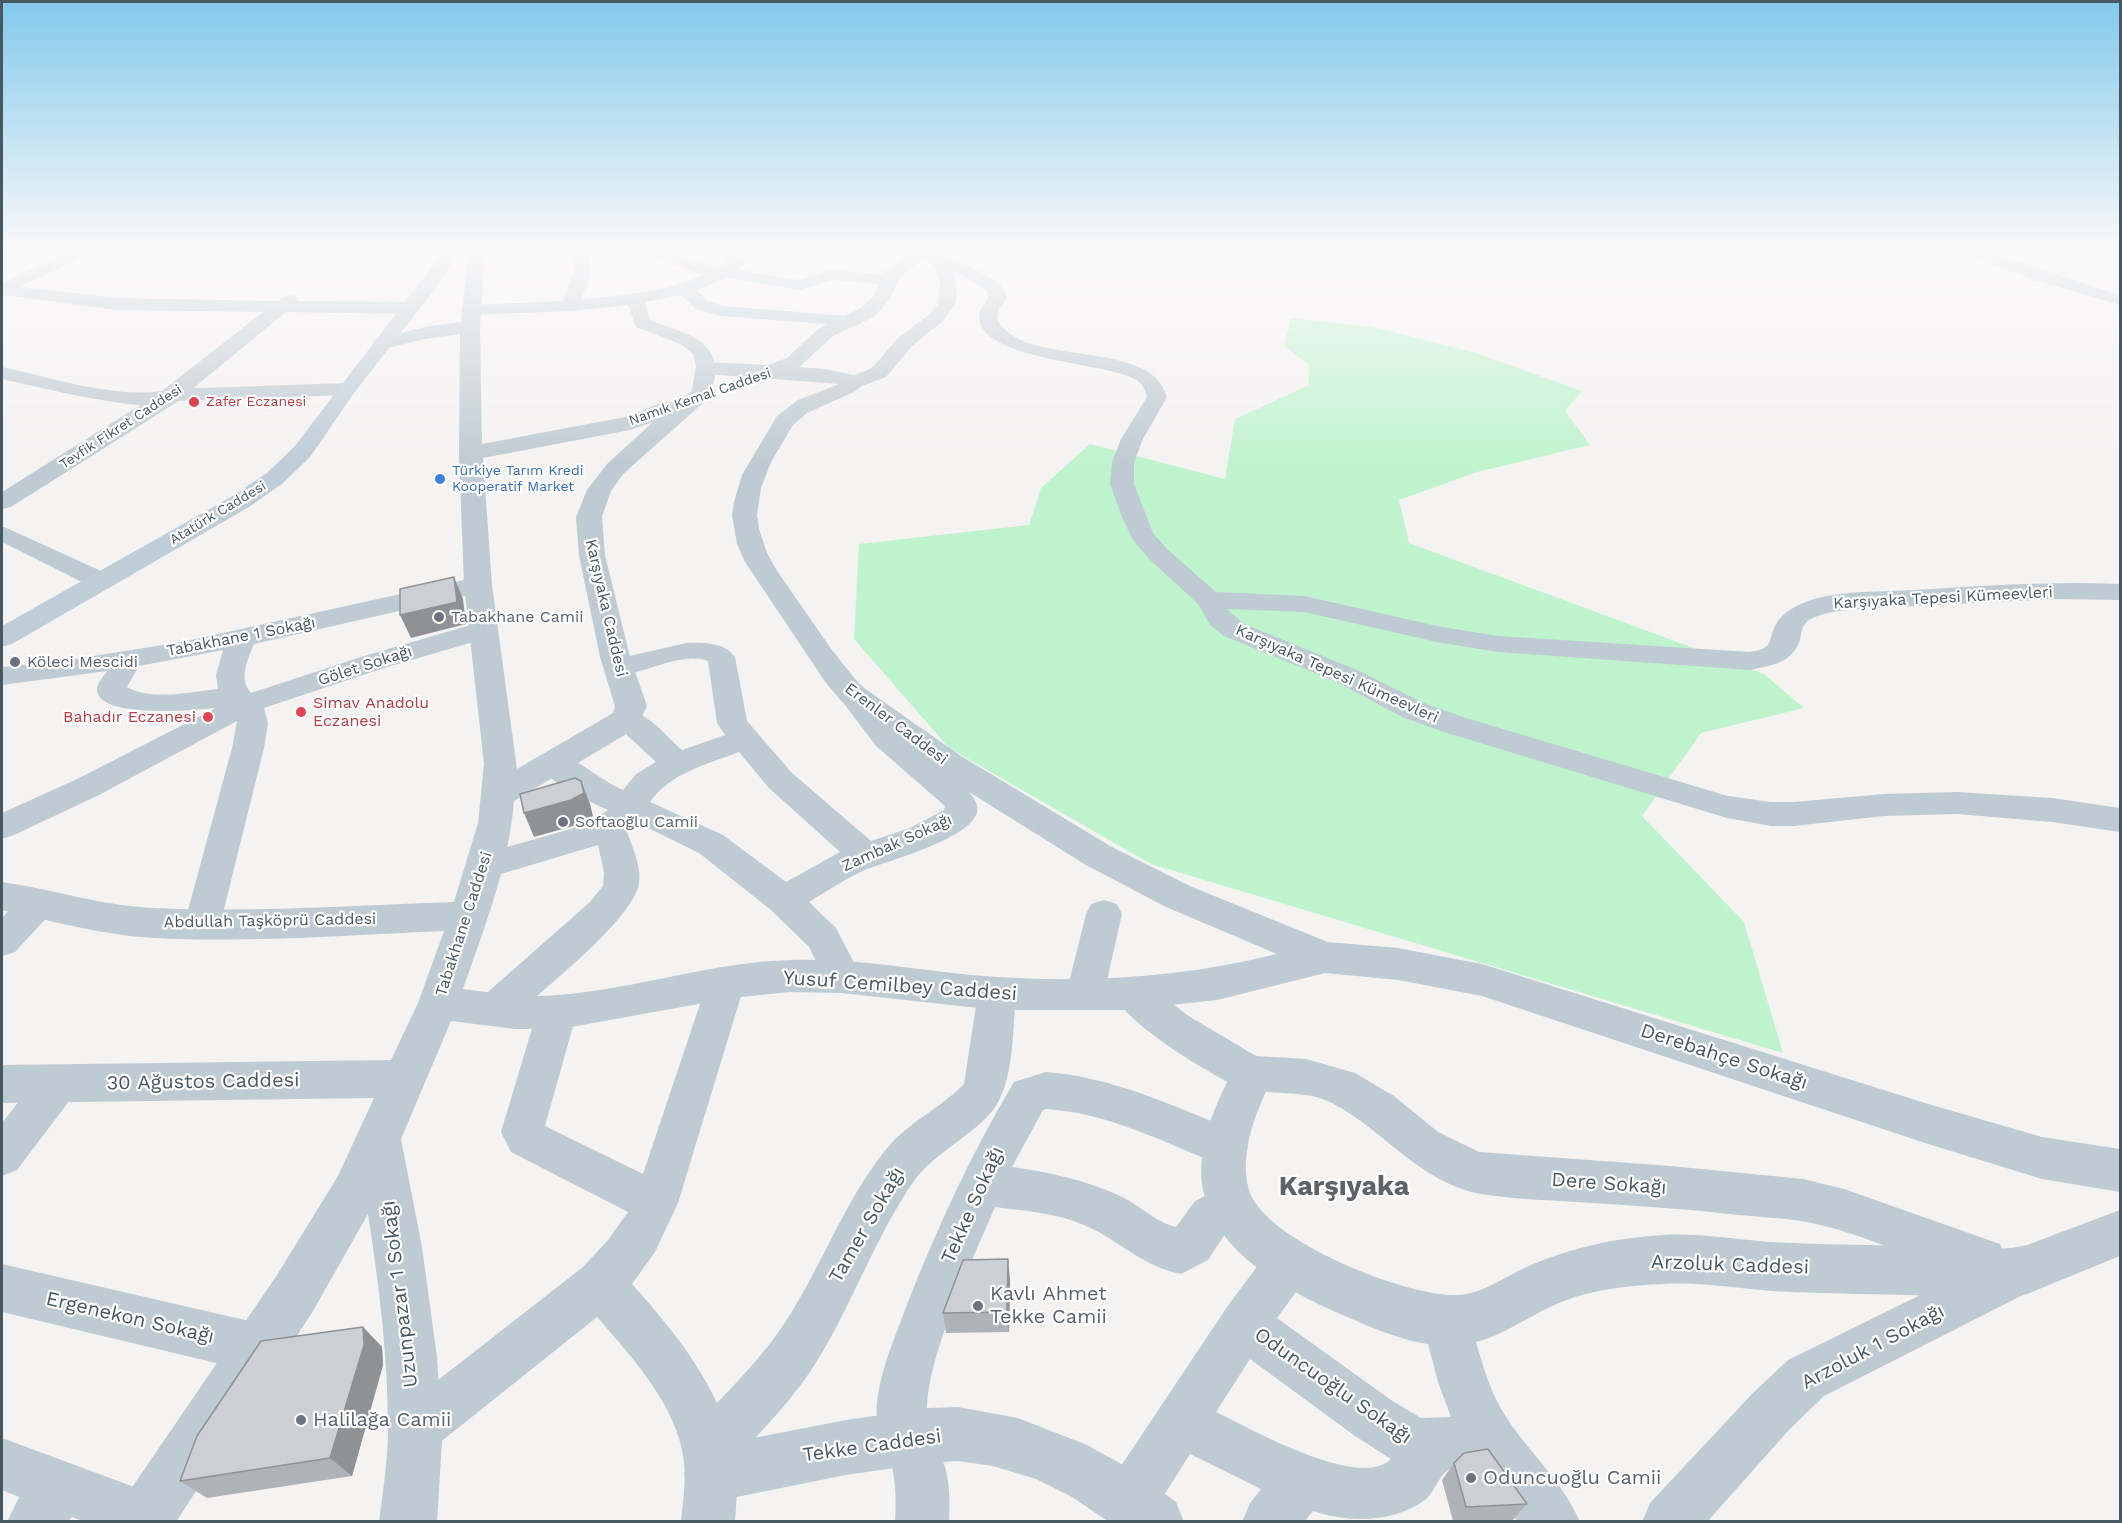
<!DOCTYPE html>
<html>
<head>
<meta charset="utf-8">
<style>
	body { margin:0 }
	#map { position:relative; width:2122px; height:1523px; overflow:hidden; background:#f5f2f2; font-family:"Work Sans",sans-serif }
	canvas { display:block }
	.frame { position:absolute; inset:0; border:3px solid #485862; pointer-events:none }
</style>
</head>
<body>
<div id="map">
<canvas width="2122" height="1523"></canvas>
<div class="frame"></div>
</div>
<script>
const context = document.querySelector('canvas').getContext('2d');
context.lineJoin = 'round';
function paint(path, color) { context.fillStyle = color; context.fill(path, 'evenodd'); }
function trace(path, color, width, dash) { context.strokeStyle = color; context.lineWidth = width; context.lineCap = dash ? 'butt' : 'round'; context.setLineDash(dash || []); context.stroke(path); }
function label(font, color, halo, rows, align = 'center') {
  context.font = font + ' "Work Sans",sans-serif'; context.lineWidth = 4.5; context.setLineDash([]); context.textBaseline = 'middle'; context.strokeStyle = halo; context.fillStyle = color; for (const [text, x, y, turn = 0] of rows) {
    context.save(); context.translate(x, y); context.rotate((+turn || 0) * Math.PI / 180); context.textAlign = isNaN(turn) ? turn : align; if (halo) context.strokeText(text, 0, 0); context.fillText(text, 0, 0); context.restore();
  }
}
paint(new Path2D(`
	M 1291,318 L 1372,327 L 1476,353 L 1582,391 L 1565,411 L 1590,445 L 1477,472 L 1399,500 L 1409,543 L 1764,674 L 1804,708 L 1701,733 L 1642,816 L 1744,922 L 1783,1053 L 1151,864 L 949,748 L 854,639 L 859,544 L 1029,525 L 1041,488 L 1090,444 L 1225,479 L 1235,419 L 1309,385 L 1309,365 L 1284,346 Z`), '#bff3ce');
paint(new Path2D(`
	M 70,250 L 88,250 L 73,262 L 2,295 L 2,284 Z
	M 571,250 L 587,250 C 592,268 589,282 581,299 C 633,295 686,290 729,261 L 714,253 L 712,250 C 727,250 738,248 746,262 L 738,270 L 798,280 L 831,270 L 889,275 L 897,280 L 889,285 L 832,280 L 799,290 L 727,278 L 696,290 L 708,301 L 723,306 L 859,317 L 862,321 L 859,325 L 853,326 L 721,316 L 696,309 L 681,295 L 645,302 L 650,320 C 678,332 720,337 715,377 C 713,384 713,393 708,399 L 694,399 L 691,395 L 696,366 L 693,354 L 680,344 L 636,327 L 628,305 L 571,311 L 471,315 L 465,314 L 462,310 L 465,306 L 471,305 L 563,301 L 573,272 Z
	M 888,250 C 924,248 949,254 981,273 C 993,280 1002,283 1007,297 L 999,309 L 997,319 C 1022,370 1151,336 1167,397 L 1143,439 L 1134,462 L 1134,484 L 1153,533 L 1166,548 L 1216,592 L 1304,596 L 1437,626 L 1498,636 L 1750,652 C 1774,648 1767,643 1775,626 C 1782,612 1797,605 1811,600 C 1844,590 1882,592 1915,590 C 1984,586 2052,581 2120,584 L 2120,600 L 2057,599 L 1855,609 C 1840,611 1823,612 1809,620 C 1799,627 1803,636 1798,645 C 1789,664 1768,666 1750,670 L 1498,652 L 1437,642 L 1304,612 L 1227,609 L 1244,624 L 1357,670 L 1424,703 L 1466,718 L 1728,796 L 1771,802 L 1794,802 L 1884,794 L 1957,792 L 2052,798 L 2120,808 L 2120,832 L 2052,822 L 1957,814 L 1884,816 L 1794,826 L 1771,826 L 1727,818 L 1444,732 L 1402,717 L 1337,682 L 1224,636 L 1210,625 L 1198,604 L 1148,558 L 1133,540 L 1123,520 L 1110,484 L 1112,462 L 1121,439 L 1147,397 C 1145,388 1142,383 1134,379 C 1106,362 981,361 979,317 C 979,310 985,303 989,297 L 987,291 L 953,270 L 957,294 L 955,304 L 943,321 L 912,346 L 886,377 L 859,387 L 845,387 L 842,383 L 845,379 L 872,368 L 898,338 L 930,314 L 938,304 L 940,282 L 935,268 L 929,262 L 890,253 Z
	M 1960,250 L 1983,250 L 2120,295 L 2120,305 L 2035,280 L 1962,253 Z
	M 2,367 C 53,378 122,401 172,389 L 347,383 L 354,385 L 357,389 L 354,393 L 347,395 L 175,401 C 155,417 30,385 2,379 Z
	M 2,526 L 110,575 L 114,581 L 110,587 L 101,589 L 92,587 L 2,542 Z
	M 478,577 L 487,579 L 491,585 L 487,591 L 254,644 C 248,659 238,678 251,693 L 364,656 L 474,624 L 484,622 L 494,624 L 498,630 L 494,636 L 384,668 L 264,708 L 268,723 L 264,748 L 220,925 L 215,935 L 202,939 L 189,935 L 184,925 L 232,748 L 237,721 L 99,795 L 14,835 L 2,839 L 2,813 L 77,779 L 216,708 C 199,710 94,720 97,688 C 98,682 104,676 107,671 L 2,685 L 2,667 L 62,661 L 182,642 ZM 223,650 L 216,675 L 218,689 C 191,692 151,701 127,687 L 139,666 Z
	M 686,643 C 702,642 725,642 735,657 L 747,721 L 791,772 L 871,841 L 910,828 L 944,810 L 945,806 L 876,746 L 839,697 L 844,690 C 873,683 883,720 904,737 C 921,751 972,786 977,805 C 985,836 886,861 865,870 C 845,879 827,891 809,902 L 836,928 L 862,978 L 856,989 L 843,993 L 830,989 L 809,947 L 771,910 L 699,853 L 636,822 L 627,831 C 632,847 642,867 639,884 C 631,922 539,993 509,1020 L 495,1025 L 481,1020 L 475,1009 L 481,998 L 590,902 L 603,886 L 604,872 L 598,845 L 484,879 L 472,875 L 467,866 L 472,857 L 581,826 L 608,810 C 586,800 549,783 536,762 L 541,755 C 546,753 550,751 555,752 C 574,756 603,782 623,790 L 636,774 L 656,762 L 616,725 L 612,718 L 616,711 C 642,704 664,734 682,750 L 725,735 L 717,723 L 708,661 C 674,650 640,681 608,673 L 604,667 L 608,661 ZM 739,752 L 769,788 L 840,852 L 786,882 L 723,835 L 650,802 C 670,773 708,764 739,752 Z
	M 38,889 L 51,893 L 56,903 L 51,913 L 15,952 L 2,956 L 2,918 L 25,893 Z
	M 1104,900 L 1117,904 L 1122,914 L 1104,994 L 1099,1005 L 1085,1010 L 1071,1005 L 1066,994 L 1086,914 L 1091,904 Z
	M 726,967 L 740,972 L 745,983 L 678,1203 L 655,1252 L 632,1284 C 665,1321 696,1358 717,1403 C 740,1379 763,1355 782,1327 C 820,1271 842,1205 884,1152 C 906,1123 940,1109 964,1084 L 978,993 L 983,982 L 997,977 L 1011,982 L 1016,993 C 1013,1026 1014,1076 997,1104 C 982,1131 935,1151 914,1181 C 875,1237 853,1303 817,1361 C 795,1397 765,1427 736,1459 L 738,1478 L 735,1522 L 681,1522 C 683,1502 686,1481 684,1462 C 678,1407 632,1357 597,1317 L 433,1448 L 415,1456 L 397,1448 L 389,1430 L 397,1412 L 583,1267 L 608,1240 L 628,1212 L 511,1152 L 501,1132 L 537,1012 L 543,1001 L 557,996 L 571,1001 L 577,1012 L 545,1126 L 643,1174 L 707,983 L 712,972 Z
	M 1131,977 L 1145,982 L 1187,1015 L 1256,1056 L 1306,1059 L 1355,1073 L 1394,1096 L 1438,1132 L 1479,1152 L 1671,1166 L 1803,1179 L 1844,1189 L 2000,1244 L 2004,1255 L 2023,1261 L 2030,1278 L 2023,1295 L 1824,1396 L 1788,1431 L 1707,1522 L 1642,1522 L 1650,1503 L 1752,1394 L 1788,1360 L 1961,1275 C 1912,1257 1853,1230 1802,1221 C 1781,1218 1760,1217 1739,1215 C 1685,1209 1631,1205 1576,1202 C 1545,1200 1512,1199 1481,1194 C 1420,1183 1384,1130 1332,1103 C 1303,1088 1268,1097 1238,1087 C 1205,1071 1128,1025 1112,993 L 1117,982 Z
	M 58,1065 L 73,1070 L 79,1083 L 73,1096 L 17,1170 L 2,1176 L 2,1123 L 43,1070 Z
	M 1046,1072 C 1114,1077 1178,1108 1241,1133 L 1248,1147 L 1241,1161 L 1226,1167 C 1167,1144 1110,1113 1046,1109 L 1043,1110 L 1012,1167 C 1050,1172 1085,1180 1120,1196 C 1139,1204 1156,1223 1176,1227 L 1195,1201 L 1230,1183 L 1246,1189 L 1252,1204 L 1246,1219 L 1227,1231 L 1208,1260 L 1181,1274 C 1141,1266 1121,1241 1086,1226 C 1058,1213 1025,1211 995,1207 C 975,1254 920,1371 928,1419 C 930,1436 940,1451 945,1467 C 950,1484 950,1504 949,1522 L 895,1522 C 896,1504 896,1484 892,1467 C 886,1445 874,1425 877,1402 C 881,1367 896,1335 908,1302 C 938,1226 972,1152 1014,1082 Z
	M 1290,1238 L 1307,1245 L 1313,1261 L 1307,1277 L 1277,1318 L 1391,1400 L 1421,1418 L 1451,1417 L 1438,1382 L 1422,1321 L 1429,1304 L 1446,1297 L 1463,1304 C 1478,1340 1483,1379 1503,1412 C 1526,1450 1563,1481 1580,1522 L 1518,1522 L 1476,1464 C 1468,1466 1454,1466 1448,1470 C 1438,1477 1434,1493 1425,1500 C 1394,1523 1348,1523 1313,1511 L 1304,1522 L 1242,1522 L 1250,1503 L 1261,1489 L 1190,1454 L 1149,1519 C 1139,1523 1121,1523 1111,1519 L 1103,1500 L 1111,1481 L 1227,1307 L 1273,1245 ZM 1250,1359 L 1355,1436 L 1391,1459 C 1359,1491 1250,1428 1216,1412 Z
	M 2,1264 L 258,1323 L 275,1331 L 283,1348 L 275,1365 L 258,1373 L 2,1312 Z
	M 2,1438 L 164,1498 L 172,1517 L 170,1522 L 85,1522 L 72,1517 L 68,1522 L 7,1522 L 19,1497 L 2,1490 Z`), '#bfcbd2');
paint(new Path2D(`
	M 469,250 L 485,250 L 480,327 L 482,444 L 625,417 L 664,402 L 678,402 L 693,390 L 701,389 L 709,390 L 712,395 L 623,474 L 611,491 L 602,517 L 605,555 L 630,657 L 647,706 L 638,725 L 628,733 L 514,801 C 509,865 484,929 463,989 C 495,993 526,998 558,995 C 636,989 712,962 791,960 C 852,958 911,969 971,975 C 1074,984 1177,979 1277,954 L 1166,907 L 1086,865 L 937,772 L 842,702 L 826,683 L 745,562 L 737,544 L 732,515 L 734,502 L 742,475 L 777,416 L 798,400 L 839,384 L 706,374 L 699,372 L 696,368 L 699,364 L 706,362 L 768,365 L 787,358 L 819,328 L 861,308 L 873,297 L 885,272 L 914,250 L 926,250 L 928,253 L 926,257 L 899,278 L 890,299 L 875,316 L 833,336 L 799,367 L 825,369 L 858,376 L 862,386 L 854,392 L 807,413 L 793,425 L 771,462 L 761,488 L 757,515 L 759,529 L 767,553 L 777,571 L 832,650 L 855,679 L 864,688 L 961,756 L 1112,847 L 1192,887 L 1328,942 L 1398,948 L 1482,964 L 1925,1103 L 2042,1137 L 2120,1149 L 2120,1192 L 2042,1179 L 1925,1143 L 1482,996 L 1398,980 L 1325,973 L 1217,1000 L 1125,1010 L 997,1010 L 841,993 L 789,992 L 732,998 L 560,1029 L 515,1029 L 451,1021 L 401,1139 L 422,1247 L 437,1357 L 442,1441 L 437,1522 L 379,1522 C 383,1491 388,1460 388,1430 C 388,1357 379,1285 368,1214 L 313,1311 L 176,1522 L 114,1522 L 122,1502 L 277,1275 L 338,1176 L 374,1098 L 2,1103 L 2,1065 L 391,1060 L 418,1003 L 444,931 C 348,935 250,943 153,938 C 103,935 51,921 2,910 L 2,882 C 52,889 102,906 154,908 C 254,913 355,905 454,902 L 478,823 L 484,764 L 464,585 L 459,453 L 460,334 L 425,339 L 383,349 L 376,347 L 373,343 L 376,339 L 425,327 L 461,322 ZM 653,422 L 607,464 L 587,490 L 576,517 L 579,555 L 600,657 L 615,706 L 613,713 L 517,769 L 492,585 L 483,458 L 630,430 Z
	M 641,250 L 665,250 L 724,270 L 727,274 L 724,278 L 712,278 L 643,254 Z
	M 2,285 L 119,298 L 277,301 L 289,295 L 295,296 L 298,301 L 411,302 L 418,304 L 420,308 L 418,312 L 411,314 L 286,312 L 174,404 L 11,507 L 2,509 L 2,492 L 158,394 L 263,312 L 119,310 L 2,295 Z
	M 1253,1055 L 1268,1061 L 1274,1074 C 1258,1108 1238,1151 1249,1190 C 1264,1241 1409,1298 1459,1295 C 1485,1293 1507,1275 1531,1265 C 1573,1247 1616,1238 1662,1235 C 1698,1233 1733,1239 1769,1242 C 1825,1245 1881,1245 1937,1246 C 1962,1247 1986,1250 2011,1248 L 2027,1245 L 2120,1210 L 2120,1256 L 2027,1294 L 2011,1298 C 1987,1299 1964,1296 1940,1296 C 1883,1294 1827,1294 1771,1291 C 1735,1288 1700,1282 1664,1284 C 1631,1285 1595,1289 1564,1301 C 1529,1314 1499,1341 1461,1345 C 1420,1350 1375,1329 1338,1313 C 1273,1284 1192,1239 1202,1156 C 1206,1122 1223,1090 1238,1061 Z
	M 958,1407 L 1018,1418 L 1087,1445 L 1134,1471 L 1176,1502 L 1184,1522 L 1109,1522 L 1072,1497 L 1036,1479 L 993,1466 L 958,1461 L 929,1463 L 846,1475 L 712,1502 L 692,1494 L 684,1474 L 692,1454 L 712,1446 L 846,1420 L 929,1408 Z`), '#bfcbd2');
paint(new Path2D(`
	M 445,250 L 461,250 L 438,285 L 354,393 L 310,457 L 283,483 L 249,507 L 12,644 L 2,647 L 2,626 L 231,497 L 267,473 L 294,447 Z`), '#bfcdd7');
paint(new Path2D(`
	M 1010,1280 L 1009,1332 L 946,1333 L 943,1313 Z
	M 363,1327 L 382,1347 L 383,1365 L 352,1476 L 207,1498 L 180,1481 Z
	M 1454,1463 L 1527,1504 L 1512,1521 L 1453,1521 L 1442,1480 Z`), '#afb3b7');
paint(new Path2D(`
	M 454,577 L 463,599 L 466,624 L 411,638 L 400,615 Z
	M 581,781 L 590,804 L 593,816 L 580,824 L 534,837 L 524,813 Z
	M 1008,1259 L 1010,1280 L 1009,1332 L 1007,1312 Z
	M 363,1327 L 382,1347 L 383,1365 L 352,1476 L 330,1458 Z`), '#8f9295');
const building = new Path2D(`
	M 454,577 L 457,602 L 400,615 L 400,589 Z
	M 575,778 L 581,781 L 584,793 L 571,800 L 524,813 L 520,794 Z
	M 1008,1259 L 1007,1312 L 943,1313 L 963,1260 Z
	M 363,1327 L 364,1345 L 330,1458 L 180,1481 L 197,1436 L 261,1341 Z
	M 1488,1449 L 1527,1504 L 1466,1507 L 1454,1463 L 1464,1453 Z`);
paint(building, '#ccd0d5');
trace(building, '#8f9295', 1.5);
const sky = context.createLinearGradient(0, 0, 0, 463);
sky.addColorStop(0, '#82c9ec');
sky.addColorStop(0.54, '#faf9f9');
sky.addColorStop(1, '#faf9f900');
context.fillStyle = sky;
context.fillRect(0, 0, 2122, 463);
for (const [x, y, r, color] of [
	[194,402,6,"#e0444e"],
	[440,479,6,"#3f7fe0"],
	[439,617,6,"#6b7280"],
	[15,662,6,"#6b7280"],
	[301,712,6,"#e0444e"],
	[208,717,6,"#e0444e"],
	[563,822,6,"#6b7280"],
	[978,1306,6,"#6b7280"],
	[301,1420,6,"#6b7280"],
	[1471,1478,6,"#6b7280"]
]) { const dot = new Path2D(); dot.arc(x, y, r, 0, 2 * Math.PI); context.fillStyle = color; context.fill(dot); trace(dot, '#fff', 2); }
label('14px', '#485862', '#fff', [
	["Namık Kemal Caddesi",700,397,-19],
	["Tevfik Fikret Caddesi",121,427,-33],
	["Atatürk Caddesi",218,513,-31]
]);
label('14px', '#be3a42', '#fff', [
	["Zafer Eczanesi",206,402]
], 'left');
label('14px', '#366cbe', '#fff', [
	["Türkiye Tarım Kredi",452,471],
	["Kooperatif Market",452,487]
], 'left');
label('16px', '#485862', '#fff', [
	["Karşıyaka Tepesi Kümeevleri",1943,598,-3],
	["Karşıyaka Caddesi",606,608,77],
	["Tabakhane 1 Sokağı",241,637,-11],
	["Gölet Sokağı",365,666,-18],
	["Karşıyaka Tepesi Kümeevleri",1337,674,24],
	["Erenler Caddesi",896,724,37],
	["Zambak Sokağı",897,843,-24],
	["Abdullah Taşköprü Caddesi",270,921,-1],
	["Tabakhane Caddesi",464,924,-72]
]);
label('16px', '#5b616d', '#fff', [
	["Tabakhane Camii",451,617],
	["Köleci Mescidi",27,662],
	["Softaoğlu Camii",575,822]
], 'left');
label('16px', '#be3a42', '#fff', [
	["Simav Anadolu",313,703],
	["Eczanesi",313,721],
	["Bahadır Eczanesi",196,717,"right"]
], 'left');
label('20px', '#485862', '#fff', [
	["Yusuf Cemilbey Caddesi",900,986,4],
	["Derebahçe Sokağı",1724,1057,18],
	["30 Ağustos Caddesi",203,1082,-1],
	["Dere Sokağı",1609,1184,4],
	["Tekke Sokağı",973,1205,-66],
	["Tamer Sokağı",867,1225,-60],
	["Arzoluk Caddesi",1730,1265,2],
	["Uzunpazar 1 Sokağı",400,1294,-97],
	["Ergenekon Sokağı",130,1318,13],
	["Arzoluk 1 Sokağı",1873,1347,-28],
	["Oduncuoğlu Sokağı",1333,1386,35],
	["Tekke Caddesi",872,1446,-8]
]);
label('20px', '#5b616d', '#fff', [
	["Kavlı Ahmet",990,1294],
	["Tekke Camii",990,1317],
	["Halilağa Camii",313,1420],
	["Oduncuoğlu Camii",1483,1478]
], 'left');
label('bold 27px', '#5e6368', '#fff', [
	["Karşıyaka",1344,1187]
]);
</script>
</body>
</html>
